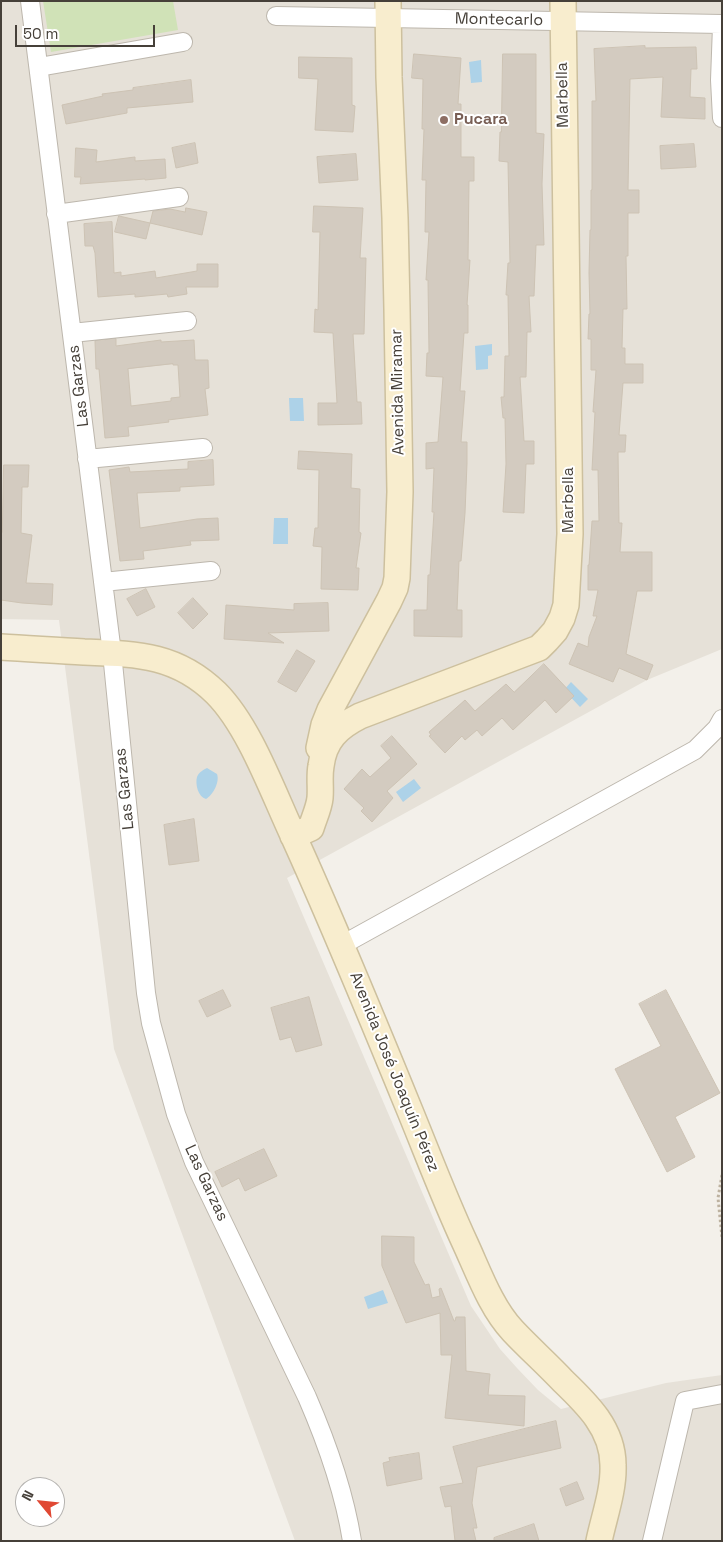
<!DOCTYPE html>
<html>
<head>
<meta charset="utf-8">
<style>
	body { margin:0 }
	#map { position:relative; width:723px; height:1542px; overflow:hidden; background:#f3f0ea; font-family:"Space Grotesk",sans-serif }
	canvas { display:block }
	.frame { position:absolute; inset:0; border:2px solid #464039; pointer-events:none }
	.north { position:absolute; left:15px; top:1477px; width:50px; height:50px; box-sizing:border-box; background:#fff; border:1px solid #b5b3b0; border-radius:50%; rotate:298deg; font-size:14px; font-weight:700; line-height:20px; text-align:center; color:#464039 }
	.north::after { content:''; display:block; margin:auto; width:18px; height:22px; background:#e04833; clip-path:polygon(50% 0,100% 100%,50% 72%,0 100%) }
	.scale { position:absolute; left:15px; top:25px; width:140px; height:22px; box-sizing:border-box; border:2px solid #464039; border-top:0; padding-left:6px; font-size:15px; line-height:18px; white-space:nowrap; color:#464039; -webkit-text-stroke:4px #fff; paint-order:stroke }
</style>
</head>
<body>
<div id="map">
<canvas width="723" height="1542"></canvas>
<div class="frame"></div>
<div class="north">N</div>
<div class="scale">50 m</div>
</div>
<script>
const context = document.querySelector('canvas').getContext('2d');
context.lineJoin = 'round';
function paint(path, color) { context.fillStyle = color; context.fill(path, 'evenodd'); }
function trace(path, color, width, dash) { context.strokeStyle = color; context.lineWidth = width; context.lineCap = dash ? 'butt' : 'round'; context.setLineDash(dash || []); context.stroke(path); }
function label(font, color, halo, rows, align = 'center') {
  context.font = font + ' "Space Grotesk",sans-serif'; context.lineWidth = 4; context.setLineDash([]); context.textBaseline = 'middle'; context.strokeStyle = halo; context.fillStyle = color; for (const [text, x, y, turn = 0] of rows) {
    context.save(); context.translate(x, y); context.rotate((+turn || 0) * Math.PI / 180); context.textAlign = isNaN(turn) ? turn : align; if (halo) context.strokeText(text, 0, 0); context.fillText(text, 0, 0); context.restore();
  }
}
paint(new Path2D(`
	M 1,1 L 722,1 L 722,649 L 647,680 L 287,878 L 471,1306 L 500,1349 L 517,1368 L 538,1390 L 561,1409 L 666,1383 L 722,1375 L 722,1541 L 295,1541 L 114,1049 L 59,620 L 1,619 Z`), '#e6e1d8');
paint(new Path2D(`
	M 43,1 L 173,1 L 178,30 L 51,52 Z`), '#d0e2b7');
paint(new Path2D(`
	M 481,60 L 482,82 L 471,83 L 469,62 Z
	M 492,344 L 492,355 L 488,356 L 488,369 L 476,370 L 475,346 Z
	M 289,398 L 303,398 L 304,421 L 290,421 Z
	M 274,518 L 288,518 L 288,544 L 273,544 Z
	M 571,682 L 588,699 L 580,707 L 564,690 Z
	M 207,768 L 217,774 C 220,782 213,795 206,799 C 198,797 195,784 197,777 C 199,772 203,770 207,768 Z
	M 414,779 L 421,788 L 403,802 L 396,792 Z
	M 383,1290 L 388,1303 L 368,1309 L 364,1297 Z`), '#add2e8');
const building = new Path2D(`
	M 645,46 L 645,48 L 696,47 L 697,69 L 691,69 L 690,97 L 705,98 L 705,119 L 661,117 L 663,77 L 630,79 L 628,190 L 639,190 L 639,213 L 628,213 L 628,256 L 626,256 L 627,309 L 623,309 L 622,348 L 625,348 L 625,364 L 643,364 L 643,383 L 623,383 L 619,435 L 626,435 L 625,452 L 618,452 L 619,523 L 622,523 L 620,552 L 652,552 L 652,591 L 637,591 L 626,654 L 653,665 L 647,680 L 619,668 L 613,682 L 569,664 L 578,643 L 588,647 L 589,637 L 597,616 L 593,616 L 598,590 L 588,590 L 588,565 L 589,565 L 592,521 L 599,521 L 598,470 L 592,470 L 595,412 L 593,412 L 596,370 L 591,370 L 591,339 L 588,339 L 589,314 L 590,314 L 589,273 L 590,230 L 591,230 L 591,190 L 592,190 L 592,101 L 596,101 L 594,49 Z
	M 414,54 L 461,58 L 458,104 L 461,104 L 461,157 L 474,157 L 474,181 L 469,181 L 468,260 L 470,260 L 467,305 L 468,305 L 468,333 L 464,333 L 460,391 L 465,391 L 461,442 L 467,442 L 467,463 L 465,513 L 461,561 L 459,561 L 457,610 L 462,610 L 462,637 L 414,636 L 414,610 L 427,610 L 428,575 L 430,575 L 434,512 L 432,512 L 434,468 L 426,469 L 426,443 L 438,442 L 443,377 L 426,376 L 427,353 L 429,353 L 428,280 L 426,280 L 429,232 L 425,232 L 426,180 L 422,180 L 424,129 L 422,129 L 423,79 L 412,78 Z
	M 503,54 L 536,54 L 536,133 L 544,134 L 542,184 L 544,245 L 536,245 L 534,296 L 529,296 L 531,332 L 527,332 L 526,377 L 520,377 L 524,441 L 534,441 L 534,464 L 526,464 L 524,513 L 503,512 L 506,464 L 505,418 L 503,418 L 501,397 L 504,397 L 505,356 L 509,356 L 508,295 L 506,295 L 508,263 L 510,263 L 508,162 L 499,161 L 500,132 L 501,132 Z
	M 299,57 L 352,58 L 352,105 L 355,106 L 353,132 L 315,130 L 318,79 L 299,78 Z
	M 191,80 L 193,102 L 127,108 L 127,113 L 66,124 L 62,105 L 103,96 L 102,94 L 133,90 L 133,88 Z
	M 195,143 L 198,163 L 176,168 L 172,148 Z
	M 694,144 L 696,167 L 661,169 L 660,146 Z
	M 76,148 L 97,150 L 96,162 L 135,157 L 135,161 L 165,159 L 166,178 L 145,180 L 145,179 L 80,184 L 81,177 L 75,177 Z
	M 356,154 L 358,180 L 319,183 L 317,157 Z
	M 314,206 L 363,208 L 360,258 L 366,258 L 364,334 L 353,334 L 357,402 L 361,402 L 362,424 L 318,425 L 318,403 L 337,403 L 333,333 L 314,332 L 315,309 L 318,310 L 320,232 L 313,232 Z
	M 186,208 L 207,212 L 202,235 L 150,223 L 153,211 L 170,209 L 185,212 Z
	M 119,216 L 150,223 L 146,239 L 115,232 Z
	M 112,222 L 114,273 L 121,272 L 121,276 L 155,271 L 156,278 L 197,271 L 197,264 L 218,264 L 218,287 L 186,287 L 187,294 L 168,297 L 167,294 L 135,297 L 135,294 L 98,297 L 95,253 L 93,246 L 85,246 L 84,224 Z
	M 116,339 L 116,346 L 161,340 L 161,342 L 194,340 L 195,360 L 208,360 L 209,388 L 205,389 L 208,415 L 168,420 L 169,422 L 128,427 L 129,436 L 105,438 L 99,369 L 96,369 L 95,341 ZM 173,364 L 173,365 L 178,365 L 180,397 L 171,398 L 171,401 L 131,406 L 128,369 Z
	M 299,451 L 352,454 L 351,488 L 360,489 L 359,532 L 361,533 L 356,568 L 359,568 L 358,590 L 321,589 L 322,547 L 313,546 L 315,528 L 318,528 L 319,470 L 298,469 Z
	M 213,460 L 214,485 L 180,487 L 180,491 L 137,493 L 140,528 L 197,519 L 218,518 L 219,540 L 190,541 L 191,545 L 143,551 L 144,559 L 120,561 L 109,470 L 129,467 L 130,472 L 188,469 L 188,462 Z
	M 4,465 L 29,465 L 28,487 L 22,487 L 21,533 L 32,535 L 26,583 L 53,584 L 52,605 L 22,603 L 1,600 L 1,531 L 2,532 Z
	M 146,589 L 155,607 L 137,616 L 127,599 Z
	M 193,598 L 208,614 L 193,629 L 178,613 Z
	M 328,603 L 329,631 L 268,633 L 284,643 L 224,639 L 226,605 L 294,610 L 294,604 Z
	M 297,650 L 315,661 L 296,692 L 278,682 Z
	M 544,664 L 574,696 L 556,713 L 545,700 L 513,730 L 502,718 L 482,736 L 477,730 L 465,740 L 462,736 L 445,753 L 429,736 L 431,735 L 429,732 L 465,700 L 475,711 L 506,684 L 514,692 Z
	M 392,736 L 417,764 L 387,791 L 393,798 L 372,822 L 361,811 L 364,808 L 344,789 L 362,769 L 370,777 L 391,758 L 381,746 Z
	M 194,819 L 199,861 L 169,865 L 164,825 Z
	M 223,990 L 231,1006 L 207,1017 L 199,1001 Z
	M 666,990 L 720,1093 L 675,1117 L 695,1157 L 667,1172 L 615,1069 L 661,1046 L 639,1004 Z
	M 309,997 L 322,1045 L 296,1052 L 291,1037 L 280,1040 L 271,1008 Z
	M 264,1149 L 277,1176 L 245,1191 L 239,1178 L 222,1187 L 215,1172 Z
	M 382,1236 L 414,1237 L 414,1262 L 425,1285 L 429,1284 L 432,1298 L 440,1296 L 439,1289 L 441,1288 L 454,1321 L 455,1321 L 456,1317 L 465,1317 L 466,1371 L 490,1374 L 488,1395 L 525,1396 L 524,1426 L 445,1418 L 452,1355 L 441,1355 L 440,1313 L 406,1323 L 382,1266 Z
	M 556,1421 L 561,1448 L 477,1467 L 472,1503 L 477,1528 L 473,1528 L 476,1541 L 455,1541 L 451,1506 L 445,1507 L 440,1487 L 463,1483 L 453,1447 Z
	M 419,1453 L 422,1479 L 387,1486 L 383,1463 L 390,1461 L 389,1458 Z
	M 577,1482 L 584,1499 L 566,1506 L 560,1489 Z
	M 534,1524 L 539,1541 L 494,1541 L 494,1538 Z`);
paint(building, '#d3cbc0');
trace(building, '#cdc3b4', 1);
const street = new Path2D(`
	M 30,1 L 112,653 L 146,993 L 151,1023 L 176,1114 L 194,1162 L 307,1397 C 327,1443 344,1491 352,1541
	M 276,16 L 722,24
	M 722,26 L 720,80 L 722,118
	M 39,67 L 183,42
	M 56,214 L 179,197
	M 72,333 L 187,321
	M 87,459 L 203,448
	M 103,582 L 211,571
	M 342,945 L 695,750 L 717,728 L 722,719
	M 652,1541 L 685,1401 L 722,1394`);
const secondary = new Path2D(`
	M 1,647 C 29,649 57,650 84,652 C 136,654 176,654 216,693 C 249,726 272,790 292,833 C 334,925 372,1018 410,1111 C 428,1155 445,1200 465,1243 C 478,1271 491,1308 513,1331 C 529,1348 547,1364 563,1381 C 587,1404 613,1429 613,1465 C 614,1490 604,1517 599,1541
	M 319,748 L 324,725 L 330,710 L 389,601 L 395,588 L 397,578 L 400,492 L 397,309 L 395,218 L 389,77 L 388,1
	M 293,836 L 311,828 C 314,818 319,808 320,798 C 321,787 319,777 321,766 C 324,740 338,727 360,716 L 539,648 L 547,640 L 555,631 L 562,618 L 566,605 L 570,534 L 563,1`);
trace(street, '#bdb7ad', 20);
trace(secondary, '#cdc09e', 28);
trace(new Path2D(`
	M 722,1175 L 718,1198 L 722,1237`), '#bdb2a0', 3, [2.5, 2.5]);
trace(street, '#fff', 18);
trace(secondary, '#f8edce', 25);
for (const [x, y, r, color] of [
	[444,120,5,"#8d6e63"]
]) { const dot = new Path2D(); dot.arc(x, y, r, 0, 2 * Math.PI); context.fillStyle = color; context.fill(dot); trace(dot, '#fff', 2); }
label('16px', '#464039', '#fff', [
	["Montecarlo",499,20,1],
	["Marbella",563,95,-91],
	["Las Garzas",79,386,-97],
	["Avenida Miramar",398,392,-91],
	["Marbella",569,500,-90],
	["Las Garzas",125,789,-96],
	["Avenida José Joaquín Pérez",394,1072,68],
	["Las Garzas",206,1183,65]
]);
label('bold 16px', '#785e54', '#fff', [
	["Pucara",454,120]
], 'left');
</script>
</body>
</html>
